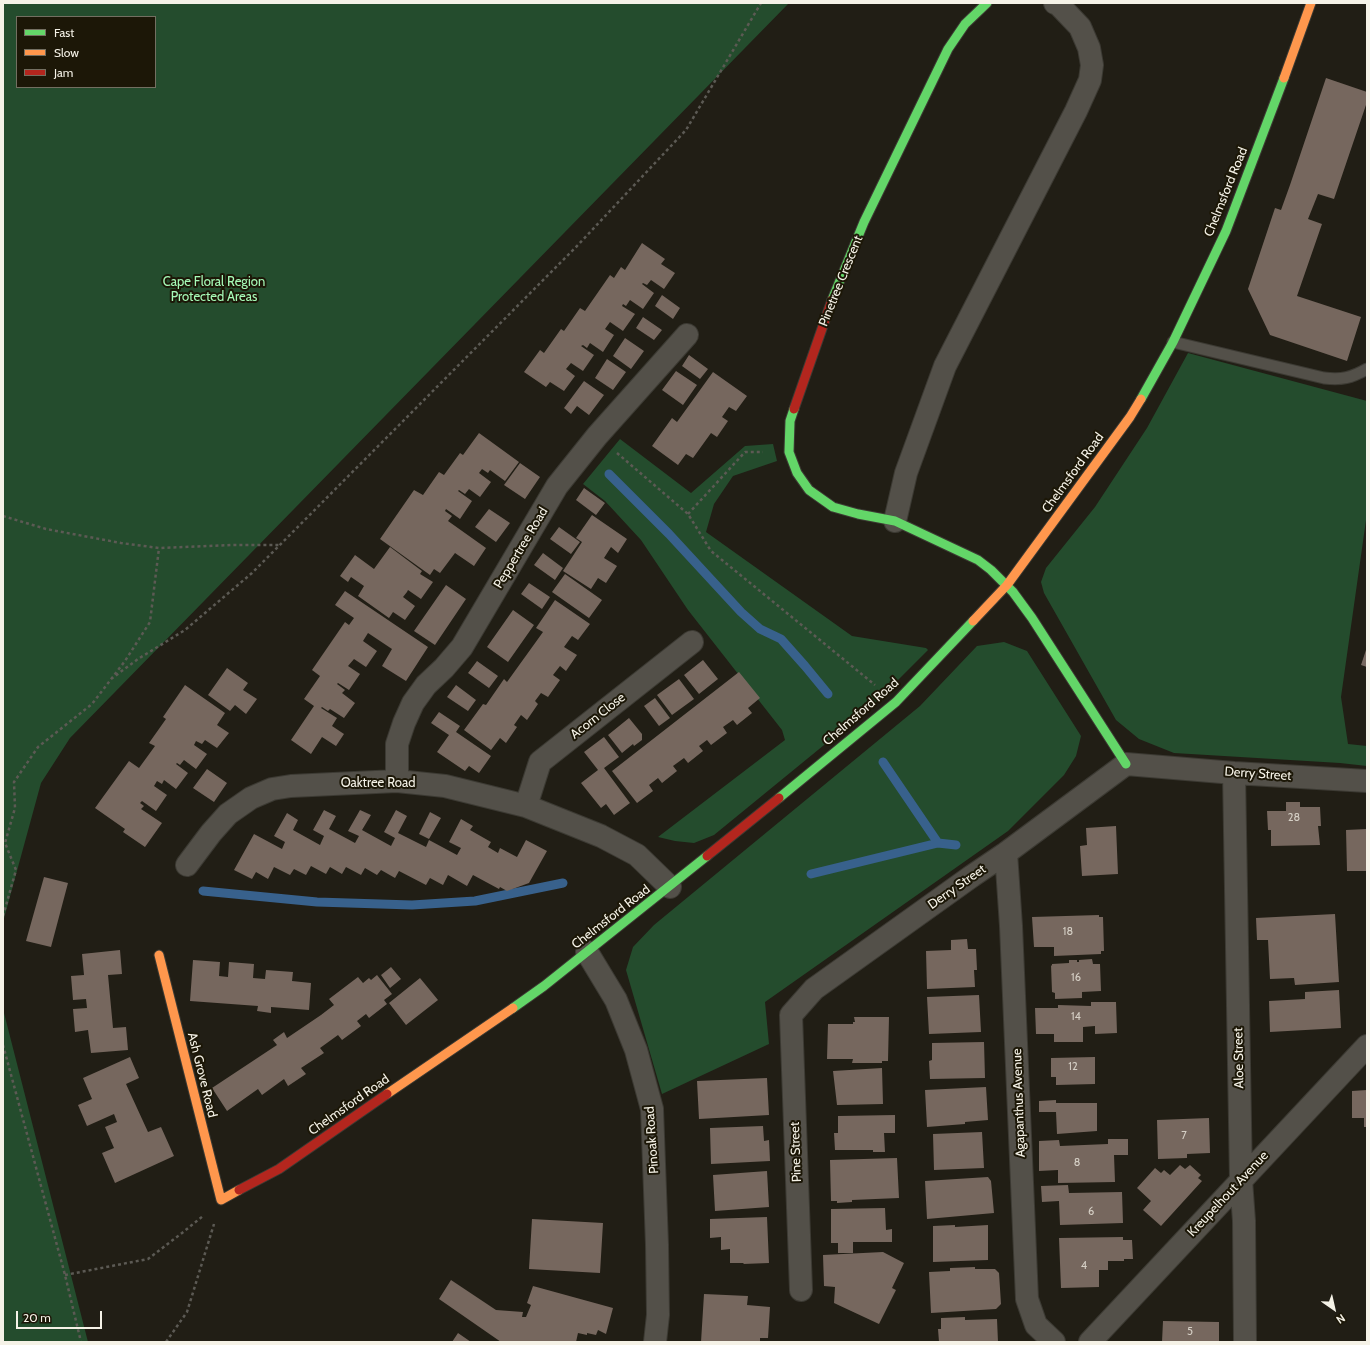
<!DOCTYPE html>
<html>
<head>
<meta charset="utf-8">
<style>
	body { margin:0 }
	#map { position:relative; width:1370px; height:1345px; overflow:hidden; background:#211e15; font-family:Cabin,sans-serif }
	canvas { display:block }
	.frame { position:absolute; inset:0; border:4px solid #f5f2e7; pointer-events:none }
	.legend { position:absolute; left:16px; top:16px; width:140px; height:72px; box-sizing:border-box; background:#1c1707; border:1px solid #736f61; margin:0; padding:5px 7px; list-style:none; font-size:12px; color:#f5f2e7 }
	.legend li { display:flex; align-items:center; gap:8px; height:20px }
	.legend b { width:20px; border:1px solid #736f61 }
	.north { position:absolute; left:1314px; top:1289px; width:40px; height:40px; -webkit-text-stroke:3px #1c1707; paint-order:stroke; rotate:146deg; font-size:11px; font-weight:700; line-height:16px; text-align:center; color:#f5f2e7 }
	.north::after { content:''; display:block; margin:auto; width:14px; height:18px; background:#f5f2e7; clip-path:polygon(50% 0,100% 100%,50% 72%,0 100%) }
	.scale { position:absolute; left:16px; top:1311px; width:86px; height:18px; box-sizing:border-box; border:2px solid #f5f2e7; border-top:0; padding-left:5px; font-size:12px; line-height:14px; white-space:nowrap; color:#f5f2e7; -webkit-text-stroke:3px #1c1707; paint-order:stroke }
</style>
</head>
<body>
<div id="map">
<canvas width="1370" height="1345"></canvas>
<div class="frame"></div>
<ul class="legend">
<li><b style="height:5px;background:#63d668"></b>Fast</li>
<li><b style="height:5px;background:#ff974d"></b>Slow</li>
<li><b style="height:5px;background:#b3261e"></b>Jam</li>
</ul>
<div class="north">N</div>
<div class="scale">20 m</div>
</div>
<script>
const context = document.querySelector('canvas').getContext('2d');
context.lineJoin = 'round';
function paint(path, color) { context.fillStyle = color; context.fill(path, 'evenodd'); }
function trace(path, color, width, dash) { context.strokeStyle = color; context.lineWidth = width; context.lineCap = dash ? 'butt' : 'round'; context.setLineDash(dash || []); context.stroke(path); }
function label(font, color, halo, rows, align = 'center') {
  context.font = font + ' Cabin,sans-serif'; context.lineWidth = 4; context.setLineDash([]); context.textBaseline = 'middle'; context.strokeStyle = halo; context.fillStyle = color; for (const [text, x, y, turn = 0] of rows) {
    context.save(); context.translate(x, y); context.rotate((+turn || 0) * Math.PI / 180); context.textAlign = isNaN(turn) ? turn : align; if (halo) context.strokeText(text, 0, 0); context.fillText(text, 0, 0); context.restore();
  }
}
paint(new Path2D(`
	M 3,3 L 789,3 L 70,738 L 41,783 L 3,922 ZM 17,17 L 155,17 L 155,87 L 17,87 Z
	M 1188,353 L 1367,401 L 1367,513 L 1341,697 L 1348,744 L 1367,746 L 1367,766 L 1340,763 L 1174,753 L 1139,739 L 1116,720 L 1044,593 L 1041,582 L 1046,568 L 1095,507 L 1147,428 Z
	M 620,439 L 691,493 L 745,446 L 773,444 L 777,461 L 733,476 L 714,504 L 706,532 L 852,636 L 926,648 L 928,650 L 873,705 L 714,835 L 694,843 L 675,841 L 658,837 L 785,740 L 782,730 L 688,610 L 641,540 L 605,501 L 583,484 Z
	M 1004,642 L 1027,651 L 1081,736 L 1076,756 L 1064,775 L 1008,831 L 765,1002 L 769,1044 L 662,1094 L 626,970 L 633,947 L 654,925 L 920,706 L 977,646 Z
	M 3,1009 L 88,1342 L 3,1342 Z`), '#244c2d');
trace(new Path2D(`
	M 609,474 L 669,534 L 741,612 L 760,629 L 781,639 L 805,666 L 828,694
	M 883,762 L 938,843
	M 811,874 L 938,843 L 956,845
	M 203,891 L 317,902 L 412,905 L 475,901 L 563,883`), '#38618c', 9);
paint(new Path2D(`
	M 1326,78 L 1367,92 L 1367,102 L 1334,199 L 1318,194 L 1308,219 L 1322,224 L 1297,296 L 1361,317 L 1347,361 L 1270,335 L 1248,289 L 1275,208 L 1281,210 L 1290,185 Z
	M 642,243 L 665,259 L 661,264 L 675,273 L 664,289 L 651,280 L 647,285 L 643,283 L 642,284 L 654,293 L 643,309 L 630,300 L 626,306 L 623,304 L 622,306 L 635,314 L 623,331 L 610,322 L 605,329 L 614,335 L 603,352 L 590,343 L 587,348 L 583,345 L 581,346 L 594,355 L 583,371 L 571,363 L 566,369 L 575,376 L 564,391 L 550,382 L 546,387 L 524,372 L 540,350 L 544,353 L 561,329 L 564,331 L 580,308 L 585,311 L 610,275 L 614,278 L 621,267 L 625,270 Z
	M 662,295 L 680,308 L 673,319 L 655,306 Z
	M 643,317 L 662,330 L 654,340 L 636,328 Z
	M 625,338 L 644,351 L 631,369 L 613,356 Z
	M 689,355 L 708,369 L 700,379 L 682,366 Z
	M 607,359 L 626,372 L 613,390 L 595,378 Z
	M 676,371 L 697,385 L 683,405 L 662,390 Z
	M 713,372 L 747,396 L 736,411 L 729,407 L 722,417 L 728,421 L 717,437 L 711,433 L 693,458 L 686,454 L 678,465 L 652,446 L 672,418 L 677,422 Z
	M 584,381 L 604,395 L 589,415 L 577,406 L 571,414 L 564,408 Z
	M 479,433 L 519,462 L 505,481 L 490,470 L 488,473 L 482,469 L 479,473 L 491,482 L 480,497 L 469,489 L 465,494 L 459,490 L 458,491 L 472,501 L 460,519 L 446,509 L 445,511 L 452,516 L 448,521 L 486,548 L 474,566 L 455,553 L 440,573 L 434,569 L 430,575 L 380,539 L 414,490 L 423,495 L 439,472 L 444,475 L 460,453 L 463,455 Z
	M 520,463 L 540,477 L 525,499 L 504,485 Z
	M 584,488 L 605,503 L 596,515 L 576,500 Z
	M 489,509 L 510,523 L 496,542 L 475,527 Z
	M 592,515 L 627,539 L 618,553 L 611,547 L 604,558 L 617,566 L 606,583 L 598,578 L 591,589 L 563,571 L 582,542 L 576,538 Z
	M 559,527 L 580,542 L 571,554 L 550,539 Z
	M 390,547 L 422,571 L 420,574 L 433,582 L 421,599 L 408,590 L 407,592 L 403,597 L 415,606 L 405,620 L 393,612 L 389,618 L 358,596 L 364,586 L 351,577 L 348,582 L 340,576 L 355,555 L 374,569 Z
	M 543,553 L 563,568 L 555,580 L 534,565 Z
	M 565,574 L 602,600 L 589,618 L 552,592 Z
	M 529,583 L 550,597 L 542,609 L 521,594 Z
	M 446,585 L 466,599 L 435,645 L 414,631 Z
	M 345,591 L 428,647 L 406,681 L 382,666 L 392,649 L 368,633 L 363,641 L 377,651 L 366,667 L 354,659 L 348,666 L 360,674 L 349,690 L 338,683 L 337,684 L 345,690 L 342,693 L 355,703 L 344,718 L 330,709 L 328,711 L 322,707 L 321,708 L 337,718 L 332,726 L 344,734 L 336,746 L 322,737 L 311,754 L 291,740 L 314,706 L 304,699 L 320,676 L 312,670 L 345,622 L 349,625 L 354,618 L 335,605 Z
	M 555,600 L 590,624 L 578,640 L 572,636 L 564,647 L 577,655 L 566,671 L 560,666 L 553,675 L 560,680 L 548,697 L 541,693 L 535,701 L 538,704 L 527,720 L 521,715 L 514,725 L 517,727 L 506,743 L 500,738 L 491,750 L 464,730 L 483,704 L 486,705 L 504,679 L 507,682 L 543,632 L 536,628 Z
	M 513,610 L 534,625 L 508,662 L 487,647 Z
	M 1367,647 L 1367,667 L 1361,665 Z
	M 703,660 L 718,679 L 699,694 L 684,675 Z
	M 477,661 L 498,676 L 489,688 L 468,673 Z
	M 227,668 L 248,683 L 243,690 L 257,699 L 246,714 L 235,705 L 230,711 L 208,695 Z
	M 739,672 L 760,698 L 748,708 L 752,713 L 737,725 L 733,720 L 723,727 L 727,733 L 711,745 L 707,740 L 699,746 L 703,751 L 688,763 L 684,758 L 673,766 L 677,771 L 662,783 L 658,778 L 649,785 L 653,791 L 637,803 L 612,771 Z
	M 679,679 L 694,699 L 672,715 L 657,695 Z
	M 185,685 L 225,713 L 217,725 L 229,733 L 217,748 L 205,740 L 202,744 L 196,741 L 194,745 L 207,754 L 196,769 L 184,760 L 180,765 L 177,763 L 176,764 L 188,773 L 176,789 L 164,780 L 162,784 L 157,781 L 154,786 L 167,795 L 156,811 L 142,801 L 140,803 L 144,806 L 141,809 L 162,823 L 145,847 L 123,832 L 125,829 L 95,808 L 129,761 L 139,768 L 155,746 L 149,743 L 166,719 L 163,717 Z
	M 456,685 L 476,700 L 468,711 L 447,697 Z
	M 655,698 L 670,718 L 659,726 L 644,706 Z
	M 439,712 L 460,726 L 456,732 L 491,756 L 479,773 L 469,766 L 465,771 L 437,752 L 449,735 L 431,723 Z
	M 629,718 L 642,734 L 642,740 L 634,746 L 633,744 L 622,753 L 608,735 Z
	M 604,737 L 619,757 L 604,768 L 630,803 L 614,815 L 606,804 L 601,808 L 581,783 L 598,770 L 584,752 Z
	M 207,769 L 227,783 L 214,802 L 193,788 Z
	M 1286,802 L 1300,802 L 1300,807 L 1320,807 L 1321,826 L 1318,826 L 1320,845 L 1271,846 L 1271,830 L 1268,830 L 1267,811 L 1286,811 Z
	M 324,810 L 336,816 L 329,829 L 355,843 L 359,836 L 348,831 L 360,810 L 371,815 L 362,830 L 391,846 L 395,838 L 384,832 L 396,810 L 407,816 L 398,833 L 426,847 L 429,840 L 457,855 L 461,848 L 449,842 L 461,819 L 473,826 L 470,830 L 491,842 L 488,847 L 498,853 L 500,848 L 517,857 L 526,840 L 547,851 L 529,883 L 507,891 L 500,887 L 499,889 L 473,875 L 467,886 L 448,875 L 443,885 L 430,878 L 426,885 L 399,871 L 395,878 L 381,870 L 377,875 L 365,868 L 361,875 L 346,867 L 342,874 L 330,867 L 326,874 L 311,866 L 306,875 L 294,869 L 290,875 L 274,867 L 268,879 L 256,872 L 252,879 L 234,870 L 254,834 L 282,849 L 285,842 L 274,836 L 287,813 L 298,820 L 293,830 L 320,845 L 324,836 L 313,830 Z
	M 430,812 L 441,818 L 429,839 L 419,834 Z
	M 1116,826 L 1118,874 L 1082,876 L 1080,846 L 1087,845 L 1086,828 Z
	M 1367,829 L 1367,871 L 1347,871 L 1346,830 Z
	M 44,877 L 68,883 L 51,947 L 26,941 Z
	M 1335,914 L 1339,982 L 1295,985 L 1294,978 L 1270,979 L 1268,940 L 1257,940 L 1256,918 Z
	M 1099,915 L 1099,917 L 1103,917 L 1104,951 L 1101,951 L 1101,954 L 1054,956 L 1054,947 L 1034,947 L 1032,917 Z
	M 967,939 L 968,949 L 976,949 L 977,970 L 974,970 L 975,987 L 927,989 L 926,951 L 951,950 L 951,940 Z
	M 120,950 L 122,974 L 108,975 L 113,1028 L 126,1027 L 128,1050 L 91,1053 L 88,1030 L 75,1032 L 73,1009 L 87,1008 L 86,999 L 73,1000 L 71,976 L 84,975 L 82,954 Z
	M 1092,959 L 1093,964 L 1100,964 L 1101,991 L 1082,992 L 1082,998 L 1055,999 L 1055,993 L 1052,992 L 1051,965 L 1052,966 L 1052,964 L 1069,963 L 1069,960 L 1077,960 L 1077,962 L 1079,962 L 1079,960 Z
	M 193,960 L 220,962 L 219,976 L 228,977 L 229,962 L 254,964 L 253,978 L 265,979 L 266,970 L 293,972 L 292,981 L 311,983 L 309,1010 L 271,1007 L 271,1013 L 257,1011 L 258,1006 L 190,1001 Z
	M 391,967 L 401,979 L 390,988 L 381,975 Z
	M 377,975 L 392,994 L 384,1000 L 387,1004 L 369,1018 L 366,1014 L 357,1021 L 361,1026 L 342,1040 L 338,1035 L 320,1048 L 324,1053 L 301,1068 L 306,1074 L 288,1086 L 284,1079 L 262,1095 L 258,1089 L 227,1111 L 212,1088 L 277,1045 L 273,1040 L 284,1032 L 287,1038 L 321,1015 L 334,1005 L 329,999 L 358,977 L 363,983 L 369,978 L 371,980 Z
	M 420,978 L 438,1000 L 406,1025 L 389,1003 Z
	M 1339,990 L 1341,1028 L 1270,1032 L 1269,1001 L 1305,999 L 1305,992 Z
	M 979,995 L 981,1032 L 929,1034 L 927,997 Z
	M 1091,1002 L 1116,1002 L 1117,1033 L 1095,1034 L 1095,1026 L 1083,1027 L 1083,1042 L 1054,1042 L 1054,1034 L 1036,1034 L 1035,1008 L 1058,1008 L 1058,1005 L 1091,1006 Z
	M 854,1017 L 889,1017 L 888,1061 L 882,1061 L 882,1063 L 852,1063 L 853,1059 L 827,1059 L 828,1024 L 853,1024 L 853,1022 L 855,1022 Z
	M 984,1042 L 985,1078 L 930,1079 L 929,1061 L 932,1060 L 932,1043 Z
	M 130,1057 L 139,1078 L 126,1084 L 148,1132 L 161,1127 L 174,1156 L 115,1183 L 102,1153 L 114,1148 L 105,1127 L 117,1122 L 114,1114 L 87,1126 L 78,1105 L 92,1099 L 83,1078 Z
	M 1095,1057 L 1095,1084 L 1056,1085 L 1056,1077 L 1051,1077 L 1051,1058 Z
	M 882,1068 L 883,1104 L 837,1105 L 833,1071 Z
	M 767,1078 L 769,1115 L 699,1119 L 697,1081 Z
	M 986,1087 L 988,1120 L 965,1122 L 965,1124 L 927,1127 L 925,1090 Z
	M 1367,1090 L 1367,1127 L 1364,1127 L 1364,1118 L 1352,1118 L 1352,1091 Z
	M 1056,1100 L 1056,1103 L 1097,1103 L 1097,1131 L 1057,1134 L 1056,1112 L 1039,1112 L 1039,1101 Z
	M 895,1115 L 895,1133 L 884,1133 L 885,1152 L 873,1152 L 873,1150 L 835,1150 L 834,1133 L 838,1133 L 838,1116 Z
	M 1209,1118 L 1210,1153 L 1187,1154 L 1187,1158 L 1158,1159 L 1157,1120 Z
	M 763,1126 L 764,1141 L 769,1140 L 770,1161 L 711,1164 L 710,1128 Z
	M 982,1132 L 984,1168 L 934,1170 L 933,1134 Z
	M 1108,1139 L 1128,1139 L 1128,1155 L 1114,1155 L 1115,1182 L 1058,1183 L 1058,1170 L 1039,1171 L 1039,1141 L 1059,1140 L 1060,1146 L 1108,1144 Z
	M 897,1158 L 899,1198 L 852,1200 L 852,1202 L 837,1203 L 837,1201 L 831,1201 L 830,1160 Z
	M 1180,1165 L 1185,1169 L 1190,1165 L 1201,1175 L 1198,1178 L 1202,1181 L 1161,1226 L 1143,1210 L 1151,1201 L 1137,1188 L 1155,1168 L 1161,1173 L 1164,1170 L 1170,1175 Z
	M 767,1171 L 769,1207 L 715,1211 L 713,1175 Z
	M 988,1177 L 991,1181 L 994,1213 L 927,1219 L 925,1181 Z
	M 1068,1185 L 1069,1193 L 1122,1192 L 1123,1223 L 1060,1225 L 1059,1201 L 1042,1202 L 1041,1186 Z
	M 885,1208 L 886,1230 L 892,1229 L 892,1242 L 853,1242 L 853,1253 L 838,1253 L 838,1243 L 831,1243 L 831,1209 Z
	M 767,1217 L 769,1263 L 743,1264 L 744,1263 L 730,1263 L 730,1249 L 721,1250 L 721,1237 L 710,1238 L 710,1219 Z
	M 532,1219 L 603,1223 L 600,1273 L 529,1269 Z
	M 955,1225 L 955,1227 L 988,1225 L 988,1260 L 933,1262 L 933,1226 Z
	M 1123,1237 L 1123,1240 L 1132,1240 L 1133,1259 L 1124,1259 L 1124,1261 L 1108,1261 L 1108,1270 L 1099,1270 L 1099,1287 L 1061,1288 L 1059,1238 Z
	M 883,1252 L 904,1263 L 892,1288 L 896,1290 L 879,1324 L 834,1303 L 835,1287 L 824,1286 L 823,1255 Z
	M 975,1267 L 975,1269 L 995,1269 L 999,1273 L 1001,1304 L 996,1309 L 931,1313 L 929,1272 L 950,1271 L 950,1268 Z
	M 451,1280 L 496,1310 L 523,1312 L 522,1317 L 526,1317 L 531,1305 L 527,1303 L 533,1286 L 613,1308 L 606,1334 L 598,1330 L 596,1335 L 587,1333 L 587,1335 L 578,1333 L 576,1342 L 501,1342 L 439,1299 Z
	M 704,1294 L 748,1296 L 747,1305 L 770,1307 L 768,1338 L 760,1338 L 760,1342 L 701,1342 Z
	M 965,1317 L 965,1320 L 997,1319 L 998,1342 L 939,1342 L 938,1329 L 941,1329 L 941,1318 Z
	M 1163,1321 L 1219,1322 L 1219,1342 L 1162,1342 Z
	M 458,1333 L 471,1342 L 452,1342 Z`), '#76675e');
const lane = new Path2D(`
	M 1173,342 L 1324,378 C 1342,380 1351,378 1367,369`);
const street = new Path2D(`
	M 895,521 L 906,473 L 945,366 L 1076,111 L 1090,80 L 1092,65 L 1089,48 L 1080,27 L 1058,4 L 1055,3
	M 1234,773 L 1241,1180 L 1244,1221 L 1245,1342
	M 397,781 L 397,744 L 404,723 L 413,703 L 426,685 L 444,668 L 462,647 L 557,486 L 597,436 L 687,335
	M 526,806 L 540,762 L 692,642
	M 1006,853 L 1011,926 L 1027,1299 L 1036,1325 L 1054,1342
	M 187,865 L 211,833 L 228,814 L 251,798 L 272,789 L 291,786 L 397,781 L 445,786 L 526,806 L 601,836 L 637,855 L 670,887
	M 587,952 L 616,1000 L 636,1050 L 652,1109 L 657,1245 L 658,1315 L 655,1342
	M 801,1290 L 791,1015 L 814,989 L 972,876 L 1006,853 L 1126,764 L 1234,773 L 1367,781
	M 1090,1342 L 1367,1046`);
const fast = new Path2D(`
	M 832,300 L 864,222 L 948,49 L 965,24 L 987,3
	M 1141,399 L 1173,342 L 1226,231 L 1284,78
	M 794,409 L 790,421 L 789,452 L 797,473 L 809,490 L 833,507 L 858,514 L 895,521 L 978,560 L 991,570 L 1013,592 L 1032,618 L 1126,764
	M 779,798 L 896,702 L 973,621
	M 513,1008 L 544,986 L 707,856`);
const slow = new Path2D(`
	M 1284,78 L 1311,3
	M 973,621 L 1007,585 L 1130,417 L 1141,399
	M 159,955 L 221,1200 L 239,1190
	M 387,1094 L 513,1008`);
const jam = new Path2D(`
	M 794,409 L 832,300
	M 707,856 L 779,798
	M 239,1190 L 279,1169 L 387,1094`);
trace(lane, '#3c3a33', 13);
trace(street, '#3c3a33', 24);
trace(fast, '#3c3a33', 11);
trace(slow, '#3c3a33', 11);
trace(jam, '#3c3a33', 11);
trace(new Path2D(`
	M 617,453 L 688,514 L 711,551 L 875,685
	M 688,514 L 745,452 L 763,452
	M 3,516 L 46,529 L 121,543 L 159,548 L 232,545 L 281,545
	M 111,679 L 138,659 L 185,630 L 252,573 L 577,246 L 686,130 L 761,3
	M 3,916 L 16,870 L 5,843 L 15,808 L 14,782 L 38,747 L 92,704 L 125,661 L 150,622 L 159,548
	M 3,1045 L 65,1275 L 81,1342
	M 65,1275 L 148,1259 L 182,1233 L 203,1216
	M 166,1342 L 187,1312 L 214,1224`), '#5c5a54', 2.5, [3, 3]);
trace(lane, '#535049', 11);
trace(street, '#535049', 22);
trace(fast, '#63d668', 9);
trace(slow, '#ff974d', 9);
trace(jam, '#b3261e', 9);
label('11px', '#d5cfc5', null, [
	["28",1294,818],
	["18",1068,932],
	["16",1076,978],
	["14",1076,1017],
	["12",1073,1067],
	["7",1184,1136],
	["8",1077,1163],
	["6",1091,1212],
	["4",1084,1266],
	["5",1190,1332]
]);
label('13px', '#f5f2e7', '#1c1707', [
	["Chelmsford Road",1226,192,-68],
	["Pinetree Crescent",841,281,-68],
	["Chelmsford Road",1073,473,-54],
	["Peppertree Road",521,548,-59],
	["Chelmsford Road",861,712,-41],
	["Acorn Close",598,716,-38],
	["Derry Street",1258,774,4],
	["Oaktree Road",378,783],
	["Derry Street",957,887,-35],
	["Chelmsford Road",611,917,-38],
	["Aloe Street",1239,1058,-91],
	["Ash Grove Road",202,1075,76],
	["Agapanthus Avenue",1019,1103,-92],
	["Chelmsford Road",349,1105,-35],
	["Pinoak Road",652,1140,-94],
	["Pine Street",796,1152,-92],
	["Kreupelhout Avenue",1228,1194,-47]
]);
label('13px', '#a6fbb8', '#1c1707', [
	["Cape Floral Region",214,282],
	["Protected Areas",214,297]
]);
</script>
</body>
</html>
